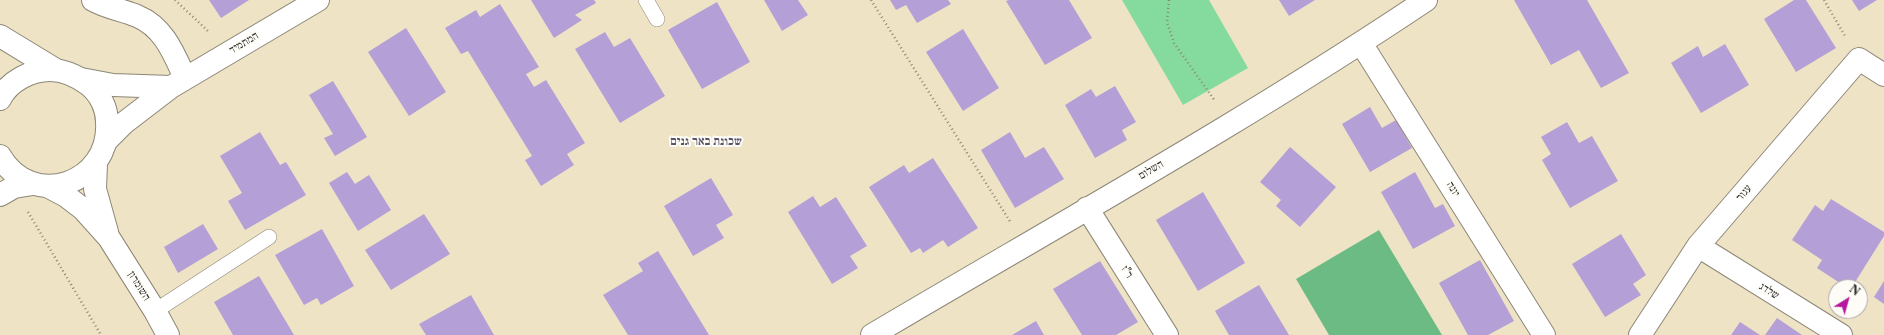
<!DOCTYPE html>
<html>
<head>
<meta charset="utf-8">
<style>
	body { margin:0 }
	#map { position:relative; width:1884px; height:335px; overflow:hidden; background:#efe3c5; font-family:"Libre Caslon Text",serif }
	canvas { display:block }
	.north { position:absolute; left:1828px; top:279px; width:40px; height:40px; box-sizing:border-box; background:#fdfcf7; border:1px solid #a9a8a5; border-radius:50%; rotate:37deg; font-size:11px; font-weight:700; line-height:16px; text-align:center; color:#2b2b2b }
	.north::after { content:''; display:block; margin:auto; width:14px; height:18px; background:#b5179e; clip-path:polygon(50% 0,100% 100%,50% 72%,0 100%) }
</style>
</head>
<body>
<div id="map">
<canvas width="1884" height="335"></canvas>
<div class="north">N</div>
</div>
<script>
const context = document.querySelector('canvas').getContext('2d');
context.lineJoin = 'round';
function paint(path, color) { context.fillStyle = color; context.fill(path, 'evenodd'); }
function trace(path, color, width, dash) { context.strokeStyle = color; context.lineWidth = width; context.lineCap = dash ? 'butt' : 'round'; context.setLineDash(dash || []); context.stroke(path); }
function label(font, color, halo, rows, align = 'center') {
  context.font = font + ' "Libre Caslon Text","Frank Ruhl Libre",serif'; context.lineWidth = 4; context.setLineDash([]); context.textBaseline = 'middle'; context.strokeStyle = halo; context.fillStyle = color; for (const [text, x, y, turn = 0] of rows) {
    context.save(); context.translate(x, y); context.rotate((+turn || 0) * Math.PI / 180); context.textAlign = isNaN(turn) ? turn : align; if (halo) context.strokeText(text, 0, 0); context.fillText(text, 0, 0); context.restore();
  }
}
paint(new Path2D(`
	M 1122,0 L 1209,0 L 1248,68 L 1183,105 Z`), '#85db9e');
paint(new Path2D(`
	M 1379,230 L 1442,335 L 1329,335 L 1296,279 Z`), '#6cbb85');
paint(new Path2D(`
	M 209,0 L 249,0 L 221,18 Z
	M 531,0 L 594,0 L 596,3 L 575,15 L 582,20 L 554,38 Z
	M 764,0 L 798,0 L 808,15 L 782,31 Z
	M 890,0 L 948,0 L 951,4 L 917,23 L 906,5 L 896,10 Z
	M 1009,0 L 1069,0 L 1092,38 L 1045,65 L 1006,1 Z
	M 1279,0 L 1315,0 L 1289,16 Z
	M 1514,0 L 1587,0 L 1629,73 L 1601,88 L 1579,50 L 1551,65 Z
	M 1794,0 L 1806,0 L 1836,48 L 1796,72 L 1764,19 Z
	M 1852,0 L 1877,0 L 1859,11 Z
	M 717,2 L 750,62 L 702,89 L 668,30 Z
	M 500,4 L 539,67 L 526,74 L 534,87 L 546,80 L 585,143 L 567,154 L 574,165 L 541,186 L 525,160 L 532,156 L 468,51 L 461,54 L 445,28 L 476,10 L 480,17 Z
	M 406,28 L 446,92 L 409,116 L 368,52 Z
	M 963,29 L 999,88 L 963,111 L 926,52 Z
	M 605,32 L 614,47 L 630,38 L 665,96 L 620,123 L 575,49 Z
	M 1725,44 L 1749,85 L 1701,113 L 1671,63 L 1698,46 L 1703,57 Z
	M 333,81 L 367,137 L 335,156 L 324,138 L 333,134 L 309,95 Z
	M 1115,86 L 1136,122 L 1122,130 L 1127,140 L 1095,158 L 1065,105 L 1091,89 L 1096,97 Z
	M 1370,107 L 1382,128 L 1396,120 L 1412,148 L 1370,172 L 1342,124 Z
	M 1567,122 L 1579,143 L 1592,136 L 1618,181 L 1570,208 L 1542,160 L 1551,154 L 1541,137 Z
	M 260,132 L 280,165 L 286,162 L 306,195 L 245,230 L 228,201 L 242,193 L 220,156 Z
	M 1010,132 L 1025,158 L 1044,147 L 1064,179 L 1015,208 L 981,150 Z
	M 1290,147 L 1336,187 L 1300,227 L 1276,206 L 1281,200 L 1260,182 Z
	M 933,158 L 978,228 L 948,247 L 943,240 L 923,253 L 920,248 L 911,253 L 869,187 L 904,165 L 909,173 Z
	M 347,172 L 355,184 L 369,175 L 391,210 L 358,231 L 329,183 Z
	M 1415,172 L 1435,208 L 1443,204 L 1455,226 L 1413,249 L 1381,192 Z
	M 711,178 L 733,215 L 716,225 L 724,238 L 693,256 L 664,206 Z
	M 1203,192 L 1245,263 L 1198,291 L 1156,220 Z
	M 813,196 L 820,207 L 836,197 L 867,246 L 850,256 L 858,268 L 832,284 L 788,212 Z
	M 1831,199 L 1884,232 L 1884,236 L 1852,287 L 1846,287 L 1817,268 L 1822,260 L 1792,240 L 1815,205 L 1823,211 Z
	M 424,214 L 450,254 L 391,290 L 365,250 Z
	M 203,224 L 218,249 L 178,273 L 164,247 Z
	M 322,229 L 354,286 L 321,305 L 317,298 L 304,305 L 275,255 Z
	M 1621,234 L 1646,275 L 1633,284 L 1641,295 L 1605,317 L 1572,264 Z
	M 658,251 L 709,335 L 628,335 L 603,295 L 643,271 L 638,263 Z
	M 1480,260 L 1514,321 L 1488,335 L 1468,335 L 1439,283 Z
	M 1100,261 L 1138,322 L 1116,335 L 1082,335 L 1053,289 Z
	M 259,276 L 294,335 L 233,335 L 214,302 Z
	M 1884,281 L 1884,304 L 1874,297 Z
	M 1259,285 L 1289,335 L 1229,335 L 1215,311 Z
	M 471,295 L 494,335 L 426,335 L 419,324 Z
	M 1777,318 L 1802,335 L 1765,335 Z
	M 1036,321 L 1044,335 L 1012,335 Z
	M 1740,322 L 1760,335 L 1731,335 Z`), '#b49fd6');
const service = new Path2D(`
	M 646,0 L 657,19
	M 155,311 L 269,237`);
const minor = new Path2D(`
	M 93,0 C 107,8 123,10 137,16 C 164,27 174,54 185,78
	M 1361,43 L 1544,335
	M 81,79 L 113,85 L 171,87
	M 106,141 L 124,123 L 171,87 L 318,0
	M 0,195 L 14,187 L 33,184
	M 1087,208 L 1167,335
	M 1698,246 L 1841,335
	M 872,335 C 1058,225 1247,120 1426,0
	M 1640,335 L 1698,246 L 1859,59 L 1884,75`);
const tertiary = new Path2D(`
	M 0,36 L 56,70
	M 0,99 C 9,81 31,70 50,70 C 65,70 77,76 89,85 C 100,94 107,108 107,122 C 111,184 32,211 0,156
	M 96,164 L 95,189 L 107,232
	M 47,186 L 66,196 L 83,209 L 109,238 L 155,311 L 168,335`);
trace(service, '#8d8778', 16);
trace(minor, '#8d8778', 24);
trace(tertiary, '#8d8778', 24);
trace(new Path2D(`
	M 175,0 L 209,32
	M 871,0 L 1011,223
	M 1169,0 L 1167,22 L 1174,43 L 1215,101
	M 1824,0 L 1845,36
	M 28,212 L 101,335`), '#8d8778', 2.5, [1, 3]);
trace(service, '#fff', 15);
trace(minor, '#fff', 22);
trace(tertiary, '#fff', 22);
label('11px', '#2b2b2b', '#fdfcf7', [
	["המתמיד",244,43,-31],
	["השלום",1151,170,-30],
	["יונה",1453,189,58],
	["עגור",1744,193,-49],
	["ר\"ז",1127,272,58],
	["השומרון",139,286,58],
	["שלדג",1769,291,32]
]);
label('bold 12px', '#5b5467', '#fdfcf7', [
	["שכונת באר גנים",706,142]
]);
</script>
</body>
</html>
